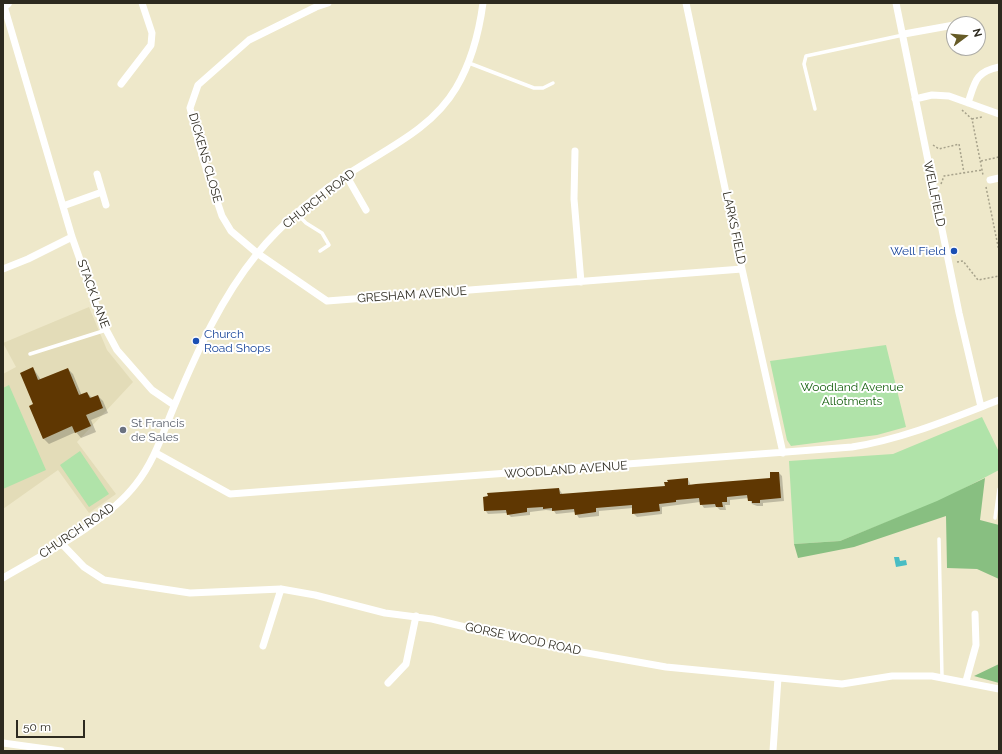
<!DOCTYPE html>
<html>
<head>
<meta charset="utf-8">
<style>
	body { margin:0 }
	#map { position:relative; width:1002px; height:754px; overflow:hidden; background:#eee8ca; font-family:Raleway,sans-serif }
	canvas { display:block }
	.frame { position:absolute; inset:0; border:4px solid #2d2a1f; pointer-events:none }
	.north { position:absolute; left:946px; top:16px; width:40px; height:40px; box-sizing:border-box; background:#fff; border:1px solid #abaaa5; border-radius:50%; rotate:74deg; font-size:11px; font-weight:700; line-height:16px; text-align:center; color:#2d2a1f }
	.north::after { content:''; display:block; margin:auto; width:14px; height:18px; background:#665b27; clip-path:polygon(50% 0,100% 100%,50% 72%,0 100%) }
	.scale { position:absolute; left:16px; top:720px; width:69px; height:18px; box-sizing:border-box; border:2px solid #2d2a1f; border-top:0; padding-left:5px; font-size:12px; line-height:14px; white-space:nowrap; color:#2d2a1f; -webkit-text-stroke:3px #fff; paint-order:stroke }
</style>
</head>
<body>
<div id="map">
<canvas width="1002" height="754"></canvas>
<div class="frame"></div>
<div class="north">N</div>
<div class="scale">50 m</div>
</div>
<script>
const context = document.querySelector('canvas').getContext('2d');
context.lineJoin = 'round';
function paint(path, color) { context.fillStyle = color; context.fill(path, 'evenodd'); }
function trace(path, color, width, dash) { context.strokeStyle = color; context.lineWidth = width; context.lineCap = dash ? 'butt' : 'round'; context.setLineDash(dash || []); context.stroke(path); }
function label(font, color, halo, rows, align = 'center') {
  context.font = font + ' Raleway,sans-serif'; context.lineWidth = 4; context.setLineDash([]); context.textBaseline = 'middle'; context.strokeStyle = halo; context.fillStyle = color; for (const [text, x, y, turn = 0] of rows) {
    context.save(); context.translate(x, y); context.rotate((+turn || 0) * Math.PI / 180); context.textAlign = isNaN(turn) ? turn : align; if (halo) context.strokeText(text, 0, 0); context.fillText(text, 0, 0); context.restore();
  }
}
paint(new Path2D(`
	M 89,307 L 107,350 L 133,382 L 77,442 L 116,494 L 89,513 L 58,470 L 3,509 L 3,374 L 16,367 L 3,343 Z`), '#e3dcb8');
paint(new Path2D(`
	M 886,345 L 906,427 L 877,435 L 791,446 L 787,440 L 770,361 Z
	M 9,385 L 46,470 L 3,489 L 3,388 Z
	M 982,417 L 999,452 L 999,470 L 942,500 L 840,541 L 794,544 L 789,461 L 893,454 Z
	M 80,451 L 109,494 L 89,507 L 60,465 Z`), '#b0e3a9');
paint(new Path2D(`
	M 985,478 L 980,520 L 999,525 L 999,579 L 977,569 L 947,568 L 946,516 L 854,547 L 798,558 L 794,544 L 840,541 L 937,501 Z
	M 999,664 L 999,683 L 974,676 Z`), '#88bf81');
paint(new Path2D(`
	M 894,557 L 899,557 L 900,561 L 906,560 L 907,565 L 896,567 Z`), '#48bdc4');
paint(new Path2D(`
	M 33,368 L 41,380 L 68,369 L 73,374 L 82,396 L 87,393 L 92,398 L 98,396 L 103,401 L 108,413 L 91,420 L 96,432 L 81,438 L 76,432 L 49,444 L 43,438 L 34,404 Z
	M 779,473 L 782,476 L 784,501 L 763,503 L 763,506 L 757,506 L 752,504 L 749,498 L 730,500 L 730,505 L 725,505 L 726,510 L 720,510 L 717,507 L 704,508 L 700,502 L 662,507 L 662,514 L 637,517 L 633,513 L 633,508 L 599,511 L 599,516 L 579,518 L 575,512 L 556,514 L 554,511 L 546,510 L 530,512 L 530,515 L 511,517 L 507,513 L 488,514 L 485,510 L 559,489 L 563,495 L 666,487 L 688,479 L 691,486 L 771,479 Z`), '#0003');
paint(new Path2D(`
	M 33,367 L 38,380 L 68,368 L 79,395 L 87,392 L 90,398 L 98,395 L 103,408 L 86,415 L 91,426 L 75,433 L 72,426 L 43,439 L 29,406 L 33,404 L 20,373 Z
	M 770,472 L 779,472 L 781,498 L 760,500 L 760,503 L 752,503 L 752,501 L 748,501 L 747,495 L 727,497 L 727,502 L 722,502 L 723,507 L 716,507 L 715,504 L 700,505 L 699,498 L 676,500 L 676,502 L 659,504 L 660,511 L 632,514 L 632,505 L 596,508 L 596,512 L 575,515 L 574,509 L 552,511 L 552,508 L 543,509 L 543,507 L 527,508 L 527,512 L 507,515 L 506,510 L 484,511 L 483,497 L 488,496 L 487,493 L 559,488 L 560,494 L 665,486 L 664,482 L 668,482 L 667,480 L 688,478 L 688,485 L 696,484 L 770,478 Z`), '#5f3702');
trace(new Path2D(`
	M 962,110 L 972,119 L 983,175
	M 972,119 L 982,117
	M 933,145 L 939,149 L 959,144 L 964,173
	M 981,161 L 999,157
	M 941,184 L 944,176 L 982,170
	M 986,187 L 999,251
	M 957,262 L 963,261 L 978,280 L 999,276`), '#a7a28b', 1.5, [2, 2]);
trace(new Path2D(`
	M 469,63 L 534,88 L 543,88 L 553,83
	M 815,109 L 804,64 L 806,56 L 903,35
	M 297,214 L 306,223 L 322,233 L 329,245 L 320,251
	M 30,354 L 106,330
	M 995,518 L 999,489
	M 939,539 L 942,677`), '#fff', 3.5);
trace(new Path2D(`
	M 328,3 L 316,7 L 249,40 L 198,85 L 190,108 L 203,159 L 222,216 L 231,231 L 257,253 L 327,301 L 742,269
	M 686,3 L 742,269 L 783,453
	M 896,3 L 959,313 L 981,407
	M 4,6 L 72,237 L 102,322 L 117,350 L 152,390 L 174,405
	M 957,24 L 961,23
	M 904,34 L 954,25
	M 121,84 L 151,45 L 152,33 L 142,3
	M 915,99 L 932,95 L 949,96 L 999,114
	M 968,103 C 975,82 975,72 999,67
	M 575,151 L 574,199 L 581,282
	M 97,174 L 106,205
	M 346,175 L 366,210
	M 990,180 L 999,178
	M 63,206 L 102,192
	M 3,269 L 28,259 L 72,237
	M 156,453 L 230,494 L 852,447 C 903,439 950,419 999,400
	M 62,544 L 84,567 L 104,580 L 190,593 L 281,589 L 315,595 L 385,613 L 432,619 L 536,644 L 666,667 L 842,684 L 892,676 L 932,676 L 999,689
	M 3,578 C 44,554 107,522 136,484 C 155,460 163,432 175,404 C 197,352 221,298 257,254 C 280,225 316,195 348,174 C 386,149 432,129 456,88 C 472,61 479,33 483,3
	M 263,646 L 281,589
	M 966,681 L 976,645 L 975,614
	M 388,683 L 406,664 L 416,616
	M 3,743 L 61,751
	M 773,751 L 778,678`), '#fff', 7);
trace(new Path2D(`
	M 3,6 L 7,3`), '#fff', 10);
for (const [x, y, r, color] of [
	[954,251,4,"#1a4fb4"],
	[196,341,4,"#1a4fb4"],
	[123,430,4,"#6b7280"]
]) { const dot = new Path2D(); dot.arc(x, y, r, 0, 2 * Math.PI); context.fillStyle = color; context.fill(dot); trace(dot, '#fff', 1.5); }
label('12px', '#2d2a1f', '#fff', [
	["DICKENS CLOSE",205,158,74],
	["WELLFIELD",934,194,78],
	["CHURCH ROAD",319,199,-38],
	["LARKS FIELD",734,228,78],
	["STACK LANE",93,294,70],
	["GRESHAM AVENUE",412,295,-4],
	["WOODLAND AVENUE",566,470,-4],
	["CHURCH ROAD",77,531,-34],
	["GORSE WOOD ROAD",523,639,12]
]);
label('12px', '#164399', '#fff', [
	["Well Field",946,251],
	["Church",204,334,"left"],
	["Road Shops",204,348,"left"]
], 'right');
label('12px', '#125e0b', '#fff', [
	["Woodland Avenue",852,387],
	["Allotments",852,401]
]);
label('12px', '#5b616d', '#fff', [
	["St Francis",131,423],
	["de Sales",131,437]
], 'left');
</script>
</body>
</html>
